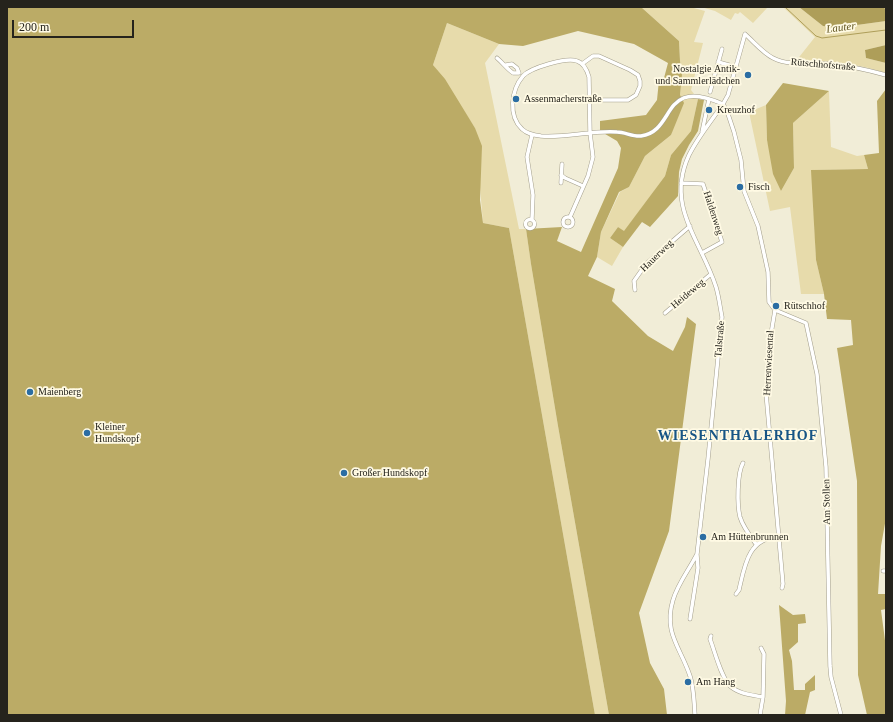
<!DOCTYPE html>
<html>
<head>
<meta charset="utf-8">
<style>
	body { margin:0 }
	#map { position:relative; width:893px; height:722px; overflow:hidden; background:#f1edd7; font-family:Georgia,serif }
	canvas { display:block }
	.frame { position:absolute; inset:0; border:8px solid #25231c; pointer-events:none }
	.scale { position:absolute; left:12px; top:20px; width:122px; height:18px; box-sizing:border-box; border:2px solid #25231c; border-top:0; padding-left:5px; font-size:12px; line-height:14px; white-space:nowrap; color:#25231c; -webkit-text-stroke:3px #fffae4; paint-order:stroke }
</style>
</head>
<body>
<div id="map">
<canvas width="893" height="722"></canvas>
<div class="frame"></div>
<div class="scale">200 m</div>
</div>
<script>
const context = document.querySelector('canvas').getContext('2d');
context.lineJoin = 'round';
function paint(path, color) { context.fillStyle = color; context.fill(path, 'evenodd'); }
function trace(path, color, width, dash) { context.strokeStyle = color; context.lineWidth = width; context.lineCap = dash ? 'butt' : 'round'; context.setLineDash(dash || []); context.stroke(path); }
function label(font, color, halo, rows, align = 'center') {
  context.font = font + ' Georgia,serif'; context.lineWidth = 3.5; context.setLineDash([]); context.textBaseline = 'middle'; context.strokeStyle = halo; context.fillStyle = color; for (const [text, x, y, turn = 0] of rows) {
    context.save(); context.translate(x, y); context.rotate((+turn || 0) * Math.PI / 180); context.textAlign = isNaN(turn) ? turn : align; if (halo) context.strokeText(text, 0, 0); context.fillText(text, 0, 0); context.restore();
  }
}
paint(new Path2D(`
	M 641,7 L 690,7 L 705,11 L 694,42 L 703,43 L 691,90 L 698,99 L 691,131 L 671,155 L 665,176 L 624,232 L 618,227 L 610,238 L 623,247 L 612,266 L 597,257 L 601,232 L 620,192 L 629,187 L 645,156 L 671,135 L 680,95 L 682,75 L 680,61 L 679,41 Z
	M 701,7 L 768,7 L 753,23 L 740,12 L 738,14 L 735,13 L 731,20 L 715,11 Z
	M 783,7 L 799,7 L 823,26 L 835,28 L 886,21 L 886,45 L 865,50 L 866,58 L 886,63 L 886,73 C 853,63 830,60 796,61 L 815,37 Z
	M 447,23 L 499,44 L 485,63 L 519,229 L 526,229 L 531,264 L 558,426 L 609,715 L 595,715 L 509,228 L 483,223 L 475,128 L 433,65 Z
	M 829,91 L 831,147 L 857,156 L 864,155 L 868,169 L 812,170 L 816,260 L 824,294 L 801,294 L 790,207 L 770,211 L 749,112 L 766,105 L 767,140 L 781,191 L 794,168 L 793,123 Z`), '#e7dbab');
paint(new Path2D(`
	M 7,7 L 641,7 L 679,41 L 680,61 L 682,75 L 680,95 L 684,103 L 671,135 L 645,156 L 629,187 L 619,192 L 601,232 L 597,257 L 588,276 L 615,289 L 612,301 L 648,336 L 673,351 L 685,327 L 687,317 L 696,324 L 669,531 L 639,613 L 650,663 L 664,689 L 667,715 L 609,715 L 558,426 L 531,264 L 526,229 L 562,227 L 557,241 L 581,252 L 618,168 L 621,148 L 617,141 L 600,131 L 600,121 L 646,115 L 657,100 L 659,80 L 664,78 L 668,63 L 634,44 L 578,31 L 523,46 L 499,44 L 447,23 L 433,65 L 445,79 L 475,128 L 482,146 L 480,200 L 483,223 L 509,228 L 595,715 L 7,715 Z
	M 783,83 L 829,91 L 793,123 L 794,168 L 781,191 L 773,174 L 767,140 L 766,105 Z
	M 886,89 L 886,518 L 881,546 L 878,594 L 886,594 L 886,609 L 881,610 L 886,648 L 886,715 L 867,715 L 858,675 L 857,481 L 837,348 L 853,345 L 851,320 L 827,319 L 824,294 L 816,260 L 811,170 L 868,169 L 864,155 L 879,153 L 877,101 Z
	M 698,99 L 704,100 L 698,131 L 689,145 L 682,159 L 679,172 L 678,196 L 650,227 L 642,222 L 623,247 L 610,238 L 618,227 L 624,231 L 665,176 L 671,155 L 691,131 Z
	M 779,605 L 793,615 L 805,614 L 806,623 L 798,624 L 798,642 L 789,650 L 792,661 L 794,690 L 805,690 L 805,684 L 815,675 L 815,690 L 810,692 L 805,715 L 785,715 L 786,701 Z`), '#bbab66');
paint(new Path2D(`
	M 799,7 L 882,7 L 886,9 L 886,21 L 835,28 L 823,26 Z
	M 886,45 L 886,63 L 866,58 L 865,50 Z`), '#ae9e59');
trace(new Path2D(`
	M 785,7 L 816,36 L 822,38 L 886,30`), '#ae9e59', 1);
const minor = new Path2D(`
	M 497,58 C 503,63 507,69 513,73 L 518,73
	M 718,62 L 736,67
	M 582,64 L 593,56 L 599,56 L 630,70 L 638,75 L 640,81 L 640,86 L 636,95 L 628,100 L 589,100
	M 506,65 L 512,64 L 517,68 L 519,73
	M 710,92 L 722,49
	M 702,132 L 709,99
	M 532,135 L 527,157 L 533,195 L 532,219
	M 561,175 L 565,178 L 583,186
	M 561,183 L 562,164
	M 681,183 L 703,184 L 722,242 L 702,253
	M 570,217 L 588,176 L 593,157 L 590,133 L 589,77 C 587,70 584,63 577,61 C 566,57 530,68 523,76 C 511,90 508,116 522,129 C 527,134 534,135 541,136 C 567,138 592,130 617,132 C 625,132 633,137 641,136 C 677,131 660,76 723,104 C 712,120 698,137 689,155 C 665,207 701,240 716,287 C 719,297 720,307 722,317 L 708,459 L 697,554 C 689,570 678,583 673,600 C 663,633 681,648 690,676 C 694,688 694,702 695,715
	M563 222a5 5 0 1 1 10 0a5 5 0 1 1-10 0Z
	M525.5 224a4.5 4.5 0 1 1 9 0a4.5 4.5 0 1 1-9 0Z
	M 635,290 L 634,281 L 646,264 L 690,226
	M 775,310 L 770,340 L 766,393 L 783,584 L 782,588
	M 665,313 L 711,274
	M 743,463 C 737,473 737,505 740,517 C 743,527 750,536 756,544
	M 883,571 L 886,571
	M 736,594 L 739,590 C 745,564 748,539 779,536
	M 690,619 L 698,568 L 697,555
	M 711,636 L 710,639 C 715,652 721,677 730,686 C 739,694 752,695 763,697 L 760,715
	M 761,648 L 764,654 L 763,697
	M 841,715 L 831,677 L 830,666 L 826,467 L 817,374 L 806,323 L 775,310 L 769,302 L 768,272 L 758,226 L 744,191 L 741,160 L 734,132 L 727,111 L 723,104 L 728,95 L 745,34 C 754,42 763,53 773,58 C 791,67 812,62 831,64 C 850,66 868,70 886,75`);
trace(minor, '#a39e8b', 4.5);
trace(minor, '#fff', 3.5);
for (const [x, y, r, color] of [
	[748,75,4,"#2b6da3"],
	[516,99,4,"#2b6da3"],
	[709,110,4,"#2b6da3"],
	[740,187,4,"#2b6da3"],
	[776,306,4,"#2b6da3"],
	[30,392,4,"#2b6da3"],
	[87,433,4,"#2b6da3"],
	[344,473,4,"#2b6da3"],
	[703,537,4,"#2b6da3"],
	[688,682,4,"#2b6da3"]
]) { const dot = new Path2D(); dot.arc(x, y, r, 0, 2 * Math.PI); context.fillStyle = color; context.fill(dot); trace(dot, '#fffae4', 1.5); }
label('10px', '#25231c', '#fffae4', [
	["Rütschhofstraße",823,65,5],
	["Haldenweg",713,213,72],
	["Hauerweg",657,256,-44],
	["Heideweg",688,294,-40],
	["Talstraße",720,339,-85],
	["Herrenwiesental",769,363,-87],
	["Am Stollen",827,502,-91]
]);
label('10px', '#25231c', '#fffae4', [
	["Nostalgie Antik-",740,69,"right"],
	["und Sammlerlädchen",740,81,"right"],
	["Assenmacherstraße",524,99],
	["Kreuzhof",717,110],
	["Fisch",748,187],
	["Rütschhof",784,306],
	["Maienberg",38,392],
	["Kleiner",95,427],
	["Hundskopf",95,439],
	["Großer Hundskopf",352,473],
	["Am Hüttenbrunnen",711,537],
	["Am Hang",696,682]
], 'left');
label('italic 11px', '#5f531f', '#fffae4', [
	["Lauter",841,28,-7]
]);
context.letterSpacing = '1px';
label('bold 14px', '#175585', '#fffae4', [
	["WIESENTHALERHOF",738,436]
]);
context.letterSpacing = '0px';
</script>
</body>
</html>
